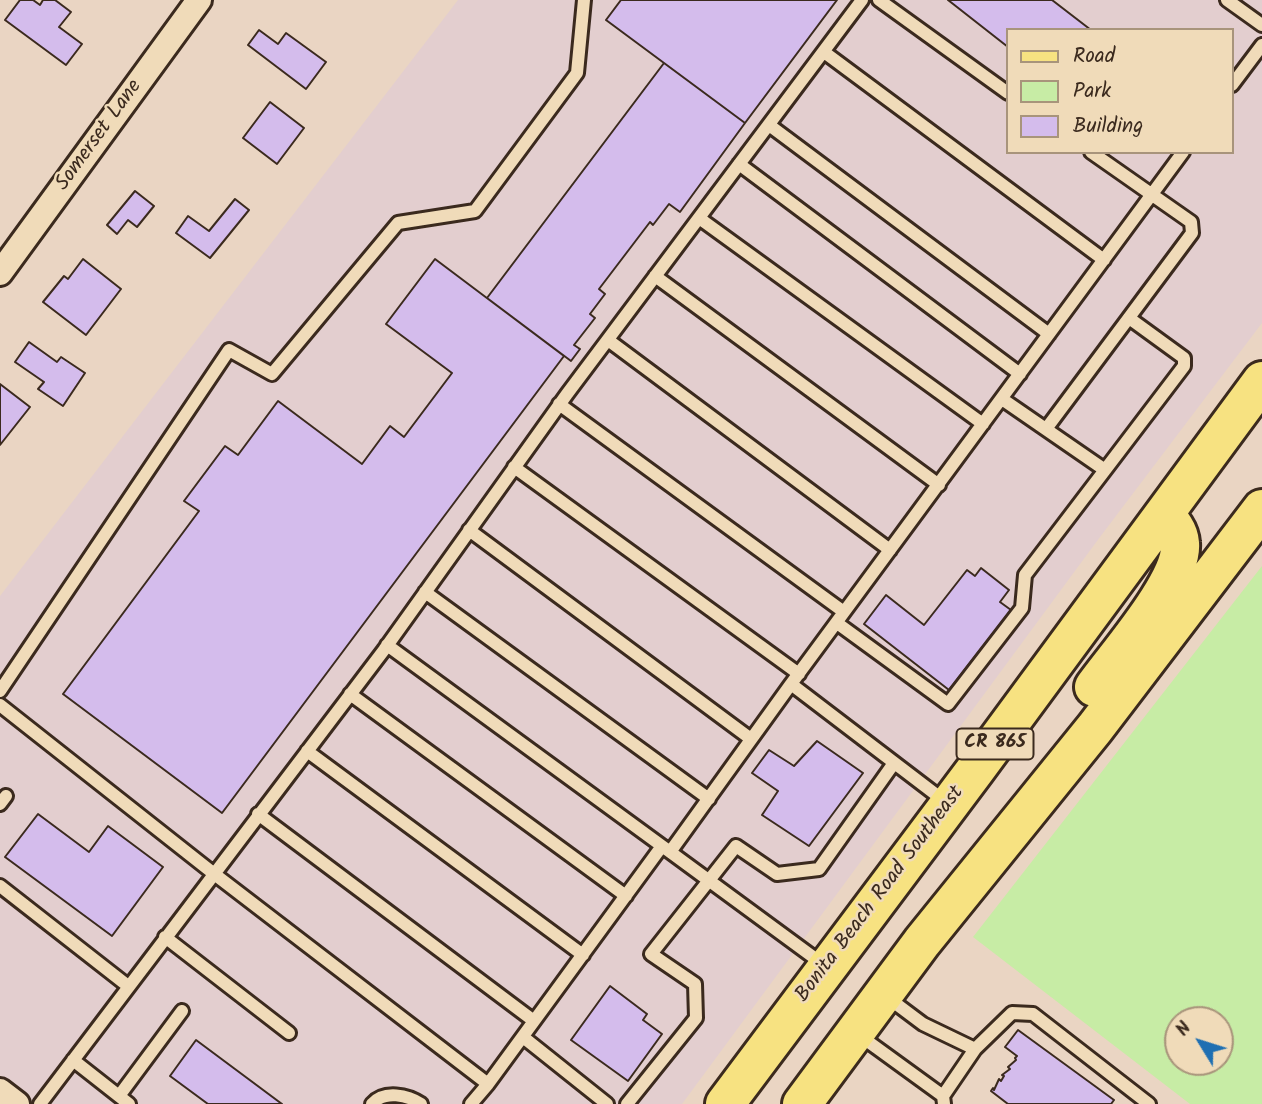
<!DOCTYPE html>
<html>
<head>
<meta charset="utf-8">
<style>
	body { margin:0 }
	#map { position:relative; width:1262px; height:1104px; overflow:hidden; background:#ead5c3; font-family:Kalam,sans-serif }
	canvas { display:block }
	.legend { position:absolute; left:1006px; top:28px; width:228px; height:126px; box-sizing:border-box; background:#f0dbb9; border:2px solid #a8947b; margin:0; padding:9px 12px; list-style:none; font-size:21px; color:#3b2a1e }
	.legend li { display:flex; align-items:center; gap:14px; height:35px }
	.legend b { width:35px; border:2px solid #a8947b }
	.north { position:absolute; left:1164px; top:1006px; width:70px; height:70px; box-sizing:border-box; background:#f0dbb9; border:2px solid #a8947b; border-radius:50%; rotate:308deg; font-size:19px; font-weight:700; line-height:28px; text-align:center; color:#3b2a1e }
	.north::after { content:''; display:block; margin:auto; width:24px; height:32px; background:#1f6fb2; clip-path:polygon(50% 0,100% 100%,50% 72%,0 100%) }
</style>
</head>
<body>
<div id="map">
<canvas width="1262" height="1104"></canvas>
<ul class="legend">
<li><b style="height:9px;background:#f7e281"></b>Road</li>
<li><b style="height:19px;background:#c7eca5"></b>Park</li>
<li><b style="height:19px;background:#d4bcec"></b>Building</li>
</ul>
<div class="north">N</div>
</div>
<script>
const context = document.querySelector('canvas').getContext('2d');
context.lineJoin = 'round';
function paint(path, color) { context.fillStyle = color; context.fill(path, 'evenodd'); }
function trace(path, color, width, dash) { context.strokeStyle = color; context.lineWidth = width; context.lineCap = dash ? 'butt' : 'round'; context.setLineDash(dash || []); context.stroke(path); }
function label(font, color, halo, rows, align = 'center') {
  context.font = font + ' Kalam,sans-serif'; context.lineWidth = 5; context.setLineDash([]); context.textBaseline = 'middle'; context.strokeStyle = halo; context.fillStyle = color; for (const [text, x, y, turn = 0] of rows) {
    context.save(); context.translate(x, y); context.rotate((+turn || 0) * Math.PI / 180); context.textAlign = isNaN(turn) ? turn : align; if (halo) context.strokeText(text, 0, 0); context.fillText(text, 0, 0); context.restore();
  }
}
paint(new Path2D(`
	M 458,0 L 1262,0 L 1262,323 L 1100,537 L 682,1104 L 0,1104 L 0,596 ZM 1008,30 L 1232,30 L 1232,152 L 1008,152 Z`), '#e3cecf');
paint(new Path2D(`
	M 1262,566 L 1262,1104 L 1190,1104 L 973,937 ZM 1178,1020 L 1220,1020 L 1220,1062 L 1178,1062 Z`), '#c7eca5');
const building = new Path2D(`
	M 20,0 L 33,0 L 40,5 L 43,0 L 55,0 L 71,12 L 59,27 L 82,44 L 66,65 L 5,20 Z
	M 621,0 L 837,0 L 745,123 L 606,20 Z
	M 948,0 L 1052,0 L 1091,30 L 1008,30 L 1008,47 Z
	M 259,30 L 278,44 L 286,33 L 326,62 L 306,89 L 248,45 Z
	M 664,63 L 745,123 L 680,212 L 669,204 L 653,225 L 650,222 L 599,289 L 605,294 L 590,314 L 595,318 L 574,345 L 580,349 L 571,361 L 487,298 Z
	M 270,102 L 304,128 L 277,164 L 243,138 Z
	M 135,191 L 154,206 L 137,227 L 128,220 L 117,234 L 107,225 Z
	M 235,199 L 249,210 L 210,258 L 176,233 L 188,216 L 209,231 Z
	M 83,259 L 121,289 L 86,335 L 43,302 L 64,276 L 68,279 Z
	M 435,259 L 564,356 L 222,813 L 63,694 L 199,511 L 184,501 L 225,446 L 238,455 L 278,401 L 362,464 L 390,426 L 404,437 L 452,373 L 386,324 Z
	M 29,342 L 57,362 L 61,357 L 85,373 L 63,406 L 38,389 L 44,382 L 15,362 Z
	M 0,384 L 30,407 L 0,445 Z
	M 981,568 L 1009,590 L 1000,602 L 1011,610 L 949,690 L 864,624 L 886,595 L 924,625 L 967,570 L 975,576 Z
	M 817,741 L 863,773 L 809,846 L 762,815 L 778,791 L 752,773 L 769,750 L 794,766 Z
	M 38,814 L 89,852 L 108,826 L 163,867 L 112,936 L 5,857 Z
	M 610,986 L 647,1014 L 643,1020 L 662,1034 L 628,1081 L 571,1040 Z
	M 1018,1030 L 1114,1100 L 1111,1104 L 1008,1104 L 991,1091 L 993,1088 L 994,1090 L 999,1079 L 1001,1081 L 1004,1076 L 1002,1075 L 1010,1069 L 1008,1067 L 1016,1060 L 1015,1058 L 1017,1056 L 1005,1047 Z
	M 196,1040 L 282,1104 L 208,1104 L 170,1076 Z`);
paint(building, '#d4bcec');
trace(building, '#3b2a1e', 2);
const lane = new Path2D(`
	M 879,0 L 1008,93
	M 1227,0 L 1262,25
	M 824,52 L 1104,260
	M 1232,85 L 1262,45
	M 769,125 L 1049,334
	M 739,164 L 1020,374
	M 699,218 L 983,424
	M 655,276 L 939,485
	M 608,340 L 890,550
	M 559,404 L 844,612
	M 1046,429 L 1192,233 L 1191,222 L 1091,152
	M 514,467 L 799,674
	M 1105,470 L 1184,366 L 1184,358 L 1129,318
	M 469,530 L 751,739
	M 425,592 L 709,799
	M 837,623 L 948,704 L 1022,608 L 1025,575 L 1105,470 L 1002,399
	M 387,645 L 662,846
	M 0,691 L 229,350 L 272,374 L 398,223 L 475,211 L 577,73 L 584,0
	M 350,694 L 626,896
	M 0,705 L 213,873 L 488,1084
	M 307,751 L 583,955
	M 947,803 L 791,684 L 1183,152
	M 0,804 L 6,796
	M 258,814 L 534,1021
	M 670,852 L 791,684
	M 0,886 L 128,986
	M 165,937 L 289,1033
	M 887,997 L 923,1024 L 975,1049 L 1012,1013 L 1033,1014 L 1149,1104
	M 859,1035 L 943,1096 L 944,1104
	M 523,1037 L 607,1104
	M 73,1060 L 129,1104
	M 119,1096 L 182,1011
	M 943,1096 L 975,1049
	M 40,1104 L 384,650 L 567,394 L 862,0
	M 372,1104 C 384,1090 408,1095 421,1104
	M 471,1104 L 488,1084 L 662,846 L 824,965
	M 627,1104 L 696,1018 L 695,984 L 651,954 L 736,846 L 777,874 L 819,869 L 894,763`);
const street = new Path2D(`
	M 0,273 L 199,0
	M 0,1091 L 17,1104`);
const primary = new Path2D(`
	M 1094,687 C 1116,656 1184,580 1180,543 C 1179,531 1172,523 1164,515
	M 725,1104 L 976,769 L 1262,381
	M 802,1104 L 922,942 L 1095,728 L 1262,509`);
trace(lane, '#3b2a1e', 18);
trace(street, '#3b2a1e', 30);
trace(primary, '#3b2a1e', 44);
trace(lane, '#f0dbb9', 12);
trace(street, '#f0dbb9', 24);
trace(primary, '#f7e281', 38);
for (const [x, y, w] of [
	[995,744,77]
]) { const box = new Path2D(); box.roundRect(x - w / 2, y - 15.5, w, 31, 5); context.fillStyle = '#f0dbb9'; context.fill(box); trace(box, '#3b2a1e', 2); }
label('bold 19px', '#3b2a1e', null, [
	["CR 865",995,744]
]);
label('21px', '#3b2a1e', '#f0dbb9', [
	["Somerset Lane",100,136,-54],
	["Bonita Beach Road Southeast",881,895,-53]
]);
</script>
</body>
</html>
